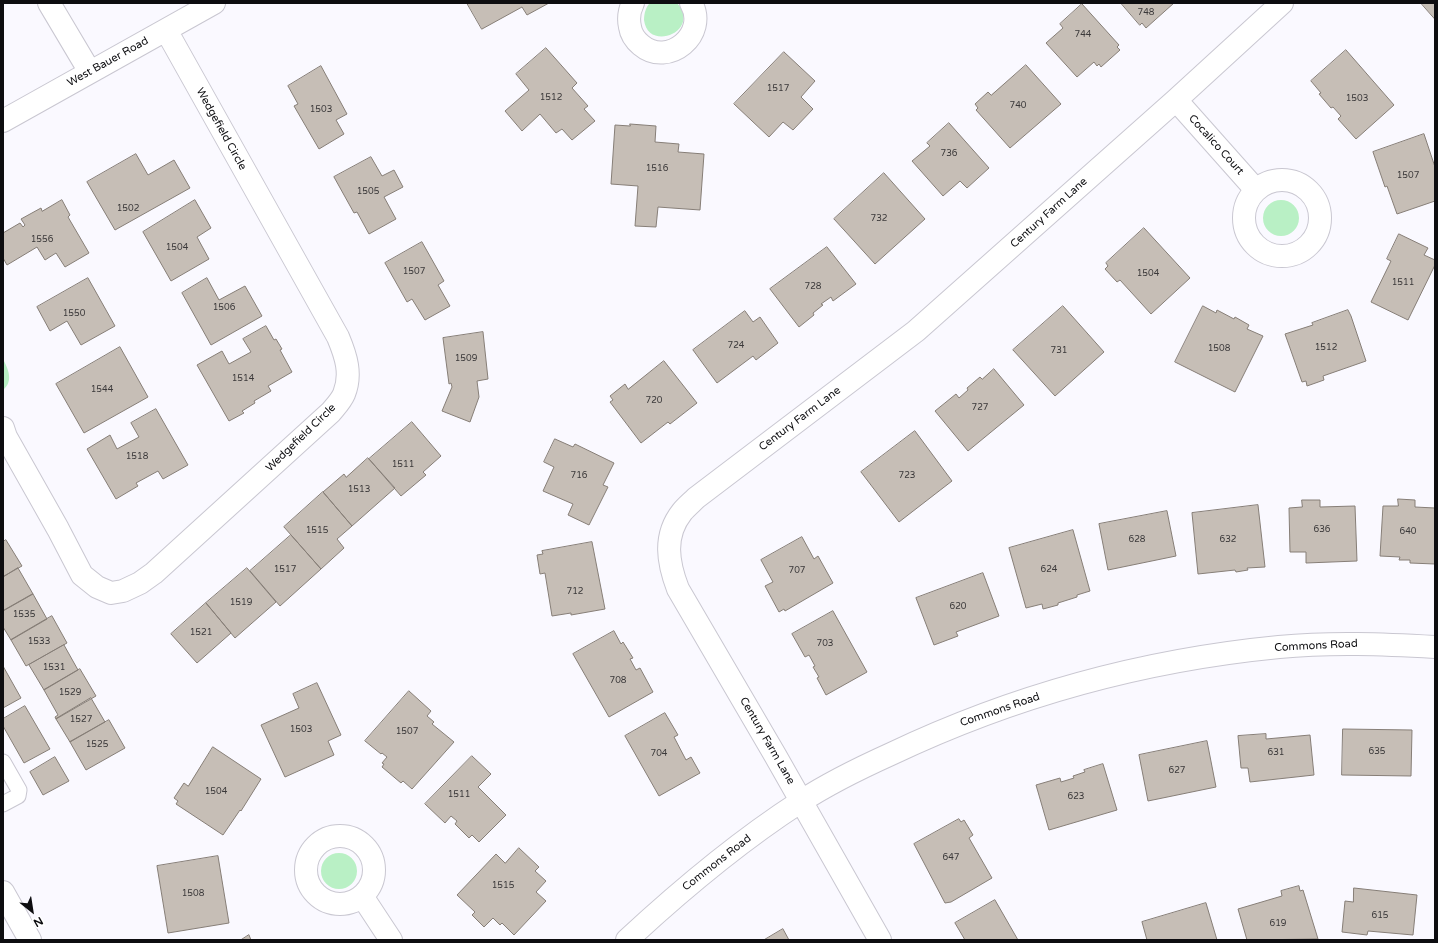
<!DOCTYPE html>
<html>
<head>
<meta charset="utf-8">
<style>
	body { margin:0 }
	#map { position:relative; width:1438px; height:943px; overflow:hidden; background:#faf9ff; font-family:"Varela Round",sans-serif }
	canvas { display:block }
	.frame { position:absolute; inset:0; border:4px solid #0d0d10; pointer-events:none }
	.north { position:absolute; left:12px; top:891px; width:40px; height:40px; -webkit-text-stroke:3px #fff; paint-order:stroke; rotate:150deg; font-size:11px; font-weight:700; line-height:16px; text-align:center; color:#0d0d10 }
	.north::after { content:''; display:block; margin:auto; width:14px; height:18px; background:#0d0d10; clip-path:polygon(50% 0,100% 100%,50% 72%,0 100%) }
</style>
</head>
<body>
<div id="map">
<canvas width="1438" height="943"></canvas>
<div class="frame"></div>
<div class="north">N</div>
</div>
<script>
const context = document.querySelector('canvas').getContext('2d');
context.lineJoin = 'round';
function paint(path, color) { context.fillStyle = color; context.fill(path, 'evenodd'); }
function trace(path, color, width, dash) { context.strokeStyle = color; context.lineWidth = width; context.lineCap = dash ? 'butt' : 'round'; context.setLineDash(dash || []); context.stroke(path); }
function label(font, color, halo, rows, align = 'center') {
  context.font = font + ' "Varela Round",sans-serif'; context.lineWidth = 3; context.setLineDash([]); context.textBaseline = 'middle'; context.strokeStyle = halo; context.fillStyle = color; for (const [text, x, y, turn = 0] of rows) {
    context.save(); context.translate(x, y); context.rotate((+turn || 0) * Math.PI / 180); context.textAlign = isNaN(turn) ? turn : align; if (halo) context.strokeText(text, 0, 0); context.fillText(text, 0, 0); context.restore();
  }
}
paint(new Path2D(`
	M 650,3 L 677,3 C 702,31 648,53 644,20 C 644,13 646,7 650,3 Z
	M1263 218a18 18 0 1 1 36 0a18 18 0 1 1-36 0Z
	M 3,359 C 8,369 14,381 3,390 Z
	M321 871a18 18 0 1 1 36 0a18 18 0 1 1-36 0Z`), '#b9f0c5');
const building = new Path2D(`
	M 467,3 L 549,3 L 527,15 L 522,7 L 482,29 Z
	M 1121,3 L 1174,3 L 1146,28 L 1142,23 L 1140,25 Z
	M 1421,3 L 1435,3 L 1435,19 Z
	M 1082,4 L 1119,45 L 1117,47 L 1120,50 L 1101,67 L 1099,64 L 1097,66 L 1094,62 L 1077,77 L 1046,43 L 1063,28 L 1060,24 Z
	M 546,48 L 577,83 L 572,88 L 588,106 L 584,109 L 595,121 L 572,140 L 562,129 L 556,133 L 540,114 L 522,131 L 505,111 L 529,90 L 516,74 Z
	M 1346,50 L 1394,105 L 1356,139 L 1338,119 L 1341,116 L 1333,107 L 1331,108 L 1319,94 L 1321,93 L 1311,81 Z
	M 784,52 L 815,81 L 801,97 L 813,109 L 793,130 L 783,122 L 769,137 L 734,104 Z
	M 1026,65 L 1061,104 L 1010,148 L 976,110 L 978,108 L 975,104 L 988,92 L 991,95 Z
	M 321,66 L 347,114 L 336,120 L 344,134 L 319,149 L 294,106 L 298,104 L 288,86 Z
	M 949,123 L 989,168 L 967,188 L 960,181 L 943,196 L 912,161 L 930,146 L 927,143 Z
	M 630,124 L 656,126 L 655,142 L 679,144 L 678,152 L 704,154 L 700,210 L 658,207 L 656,227 L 635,226 L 638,186 L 611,184 L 615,125 L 630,126 Z
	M 1424,134 L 1435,167 L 1435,201 L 1397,214 L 1387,186 L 1385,187 L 1373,152 Z
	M 136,154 L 148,175 L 174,160 L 190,188 L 115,230 L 87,182 Z
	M 371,157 L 382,176 L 394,170 L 403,187 L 384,197 L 396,219 L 369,234 L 357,212 L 354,213 L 334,177 Z
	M 884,173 L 925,219 L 875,264 L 834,219 Z
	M 62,200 L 70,215 L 68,217 L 89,253 L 65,267 L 56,253 L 45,260 L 37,247 L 7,265 L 3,258 L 3,233 L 20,223 L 23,227 L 25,225 L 21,219 L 41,208 L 42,211 Z
	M 195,200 L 211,228 L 197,237 L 209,259 L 171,281 L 143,232 Z
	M 1144,228 L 1190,278 L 1151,314 L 1120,280 L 1117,282 L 1105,269 L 1108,266 L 1106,263 Z
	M 1399,234 L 1428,248 L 1424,255 L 1435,260 L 1435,265 L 1408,320 L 1371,302 L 1391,261 L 1387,259 Z
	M 422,242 L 444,281 L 438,285 L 450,306 L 425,320 L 412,299 L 407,302 L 385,263 Z
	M 827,247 L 856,284 L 833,301 L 831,297 L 821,304 L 823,305 L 813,313 L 814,315 L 799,327 L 770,289 Z
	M 88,278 L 115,326 L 81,345 L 67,321 L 50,331 L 37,307 Z
	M 207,278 L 219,300 L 245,286 L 262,316 L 211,345 L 182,293 Z
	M 1063,306 L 1104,352 L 1055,396 L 1013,350 Z
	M 1203,306 L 1216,313 L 1217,310 L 1234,319 L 1235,317 L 1249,325 L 1247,329 L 1263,336 L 1235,392 L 1175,362 Z
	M 1348,310 L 1351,316 L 1366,361 L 1323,376 L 1324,380 L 1307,386 L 1306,381 L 1302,382 L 1285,334 L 1313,325 L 1312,323 Z
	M 745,311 L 753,322 L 760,317 L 778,343 L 756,360 L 753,356 L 717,383 L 693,350 Z
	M 266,326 L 274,340 L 276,339 L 282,349 L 280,350 L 292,372 L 268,386 L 271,391 L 254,401 L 255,403 L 242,411 L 244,413 L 229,421 L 197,365 L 222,351 L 229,364 L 251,352 L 243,339 Z
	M 483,332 L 488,379 L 477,381 L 479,397 L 470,422 L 442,411 L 452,387 L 451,383 L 449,384 L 443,338 Z
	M 120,347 L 148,397 L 84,433 L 56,384 Z
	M 664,361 L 697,403 L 670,424 L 668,422 L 641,443 L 610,402 L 613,400 L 610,396 L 625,384 L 628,389 Z
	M 994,369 L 1024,405 L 968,451 L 935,411 L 956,394 L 959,398 L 968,390 L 967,388 L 980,377 L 982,379 Z
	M 156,409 L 188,465 L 163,479 L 158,471 L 136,483 L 138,486 L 116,499 L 87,449 L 110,435 L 117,449 L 139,437 L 131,423 Z
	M 412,422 L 441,456 L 423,472 L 426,475 L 401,496 L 369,459 Z
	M 915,431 L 952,481 L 899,522 L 861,472 Z
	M 555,439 L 573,447 L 575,444 L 614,463 L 603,485 L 608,487 L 589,525 L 568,515 L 573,504 L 543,491 L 554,467 L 544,462 Z
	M 368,458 L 395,488 L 352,526 L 323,492 L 344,474 L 346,477 Z
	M 323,492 L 352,526 L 337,539 L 344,548 L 321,569 L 284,527 Z
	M 1398,499 L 1415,500 L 1415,507 L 1435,508 L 1435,564 L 1410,563 L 1410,560 L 1399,560 L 1400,557 L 1380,556 L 1383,506 L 1398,506 Z
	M 1302,500 L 1320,500 L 1320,507 L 1355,506 L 1357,561 L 1306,563 L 1306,552 L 1290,552 L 1289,508 L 1302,507 Z
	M 1258,505 L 1265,567 L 1247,568 L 1248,570 L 1236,572 L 1235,570 L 1198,574 L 1192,513 Z
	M 1167,511 L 1176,556 L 1108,570 L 1099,524 Z
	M 1073,530 L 1090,591 L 1077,595 L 1077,597 L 1058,603 L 1058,605 L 1043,609 L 1042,604 L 1026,608 L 1009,548 Z
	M 291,535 L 321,569 L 280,606 L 250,571 Z
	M 802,537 L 814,559 L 818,556 L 833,583 L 785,611 L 784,609 L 779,612 L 765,586 L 773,582 L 761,560 Z
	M 6,540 L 22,566 L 4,576 L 3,575 L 3,542 Z
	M 592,542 L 605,609 L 571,615 L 571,613 L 552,616 L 545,573 L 540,574 L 537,555 L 543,554 L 542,551 Z
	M 18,568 L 33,594 L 3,611 L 3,575 L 4,576 Z
	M 247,568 L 276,602 L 235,638 L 206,603 Z
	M 983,573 L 999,616 L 956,632 L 958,636 L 934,645 L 916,598 Z
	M 33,594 L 47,619 L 11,640 L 3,627 L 3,611 Z
	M 206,603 L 231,633 L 197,663 L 171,634 Z
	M 833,611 L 867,672 L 826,695 L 817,678 L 819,677 L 813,667 L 815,666 L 809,655 L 805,657 L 792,634 Z
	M 52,616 L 67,643 L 26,666 L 11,640 Z
	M 614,631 L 621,644 L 623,642 L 633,658 L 630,659 L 636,670 L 640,668 L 653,692 L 609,717 L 573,654 Z
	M 64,645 L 78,670 L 44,690 L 29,665 Z
	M 3,666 L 21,698 L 3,708 Z
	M 80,669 L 96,696 L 56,719 L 55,717 L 58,715 L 44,690 Z
	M 317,683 L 341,735 L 328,741 L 334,755 L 285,777 L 261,725 L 299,708 L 293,694 Z
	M 409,691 L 431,711 L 427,716 L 434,722 L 432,724 L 454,742 L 412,789 L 403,781 L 401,783 L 382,767 L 384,764 L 382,763 L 387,757 L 382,753 L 381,754 L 365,741 Z
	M 91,698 L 105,722 L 70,742 L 56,719 Z
	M 25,706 L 50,749 L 24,763 L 3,726 L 3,719 Z
	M 665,713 L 678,735 L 674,737 L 686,760 L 691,757 L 700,773 L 659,796 L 625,736 Z
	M 109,720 L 125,748 L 86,770 L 70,742 Z
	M 1343,729 L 1412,730 L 1411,776 L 1342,775 Z
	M 1266,734 L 1266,739 L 1310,735 L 1314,775 L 1250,782 L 1248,768 L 1241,768 L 1238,736 Z
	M 1207,741 L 1216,787 L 1148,801 L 1139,755 Z
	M 213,747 L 261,779 L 241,811 L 240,810 L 223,835 L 176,804 L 178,801 L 174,798 L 184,783 L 188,786 Z
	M 472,756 L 491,774 L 478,787 L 506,815 L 479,842 L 472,835 L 469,838 L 455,824 L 457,821 L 451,816 L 445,823 L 425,804 Z
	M 55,757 L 69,781 L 43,795 L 30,772 Z
	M 1103,764 L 1117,810 L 1049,830 L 1036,785 L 1060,778 L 1061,782 L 1074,778 L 1073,776 L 1085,772 L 1084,770 Z
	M 959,819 L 961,822 L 964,820 L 973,835 L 969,838 L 992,878 L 951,902 L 945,903 L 914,844 Z
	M 519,848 L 539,867 L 535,871 L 546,881 L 536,892 L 546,901 L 514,935 L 502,923 L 500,925 L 493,918 L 484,927 L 472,915 L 475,912 L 457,895 L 496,854 L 505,863 Z
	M 218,856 L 229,923 L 168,933 L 157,866 Z
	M 1299,886 L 1300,891 L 1303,890 L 1318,939 L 1247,940 L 1238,909 L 1282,896 L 1281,891 Z
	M 1354,888 L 1417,895 L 1413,935 L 1368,931 L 1367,935 L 1342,932 L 1345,901 L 1353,902 Z
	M 995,900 L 1018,940 L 965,940 L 955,923 Z
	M 1206,903 L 1217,940 L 1147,940 L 1142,922 Z
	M 783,929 L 789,940 L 764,940 Z
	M 249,935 L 251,940 L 241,940 Z`);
paint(building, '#c6beb6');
trace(building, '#867e77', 1);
const lane = new Path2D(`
	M 3,762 L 19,790 L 18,796 L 3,804`);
const street = new Path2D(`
	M 49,3 L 90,72
	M 633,3 C 629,11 628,18 630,27 C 631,34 635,40 641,45 C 668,68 709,34 691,3
	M 1176,100 L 1256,190
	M 3,121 L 214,3
	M1244 218a38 38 0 1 1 76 0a38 38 0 1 1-76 0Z
	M 3,428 L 6,437 L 58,529 L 82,575 L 97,587 L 111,593 L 123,591 L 140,583 L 154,573 L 331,412 C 335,407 341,401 344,394 C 352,374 346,356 338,337 L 166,30
	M306 870a34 34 0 1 1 68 0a34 34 0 1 1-68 0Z
	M 3,892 L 30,940
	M 362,896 L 391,940
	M 627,940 C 681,890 738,842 800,802 C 829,783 860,768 891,754 C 1013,696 1145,660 1279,647 C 1331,642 1383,644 1435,647
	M 880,940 L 775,755 L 678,589 C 668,563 663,536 682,512 C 686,507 691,503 696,498 L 916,331 L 1176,100 L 1282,3`);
trace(lane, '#c9c7d1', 17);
trace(street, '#c9c7d1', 24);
trace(lane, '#fff', 15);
trace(street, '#fff', 22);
label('9px', '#3b393a', null, [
	["748",1146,13],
	["744",1083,35],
	["1517",778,89],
	["1512",551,98],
	["1503",1357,99],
	["740",1018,106],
	["1503",321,110],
	["736",949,154],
	["1516",657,169],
	["1507",1408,176],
	["1505",368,192],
	["1502",128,209],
	["732",879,219],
	["1556",42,240],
	["1504",177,248],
	["1507",414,272],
	["1504",1148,274],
	["1511",1403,283],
	["728",813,287],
	["1506",224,308],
	["1550",74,314],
	["724",736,346],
	["1512",1326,348],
	["1508",1219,349],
	["731",1059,351],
	["1509",466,359],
	["1514",243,379],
	["1544",102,390],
	["720",654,401],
	["727",980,408],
	["1518",137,457],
	["1511",403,465],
	["716",579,476],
	["723",907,476],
	["1513",359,490],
	["636",1322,530],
	["1515",317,531],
	["640",1408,532],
	["628",1137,540],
	["632",1228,540],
	["1517",285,570],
	["624",1049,570],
	["707",797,571],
	["712",575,592],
	["1519",241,603],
	["620",958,607],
	["1535",24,615],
	["1521",201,633],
	["1533",39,642],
	["703",825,644],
	["1531",54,668],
	["708",618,681],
	["1529",70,693],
	["1527",81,720],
	["1503",301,730],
	["1507",407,732],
	["1525",97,745],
	["635",1377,752],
	["631",1276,753],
	["704",659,754],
	["627",1177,771],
	["1504",216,792],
	["1511",459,795],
	["623",1076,797],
	["647",951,858],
	["1515",503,886],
	["1508",193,894],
	["615",1380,916],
	["619",1278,924]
]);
label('11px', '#0d0d10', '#fff', [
	["West Bauer Road",108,62,-29],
	["Wedgefield Circle",221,129,61],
	["Cocalico Court",1216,145,48],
	["Century Farm Lane",1049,213,-42],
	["Century Farm Lane",800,419,-37],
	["Wedgefield Circle",301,438,-44],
	["Commons Road",1316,646,-3],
	["Commons Road",1000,710,-19],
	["Century Farm Lane",767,741,60],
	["Commons Road",717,863,-38]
]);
</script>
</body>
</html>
